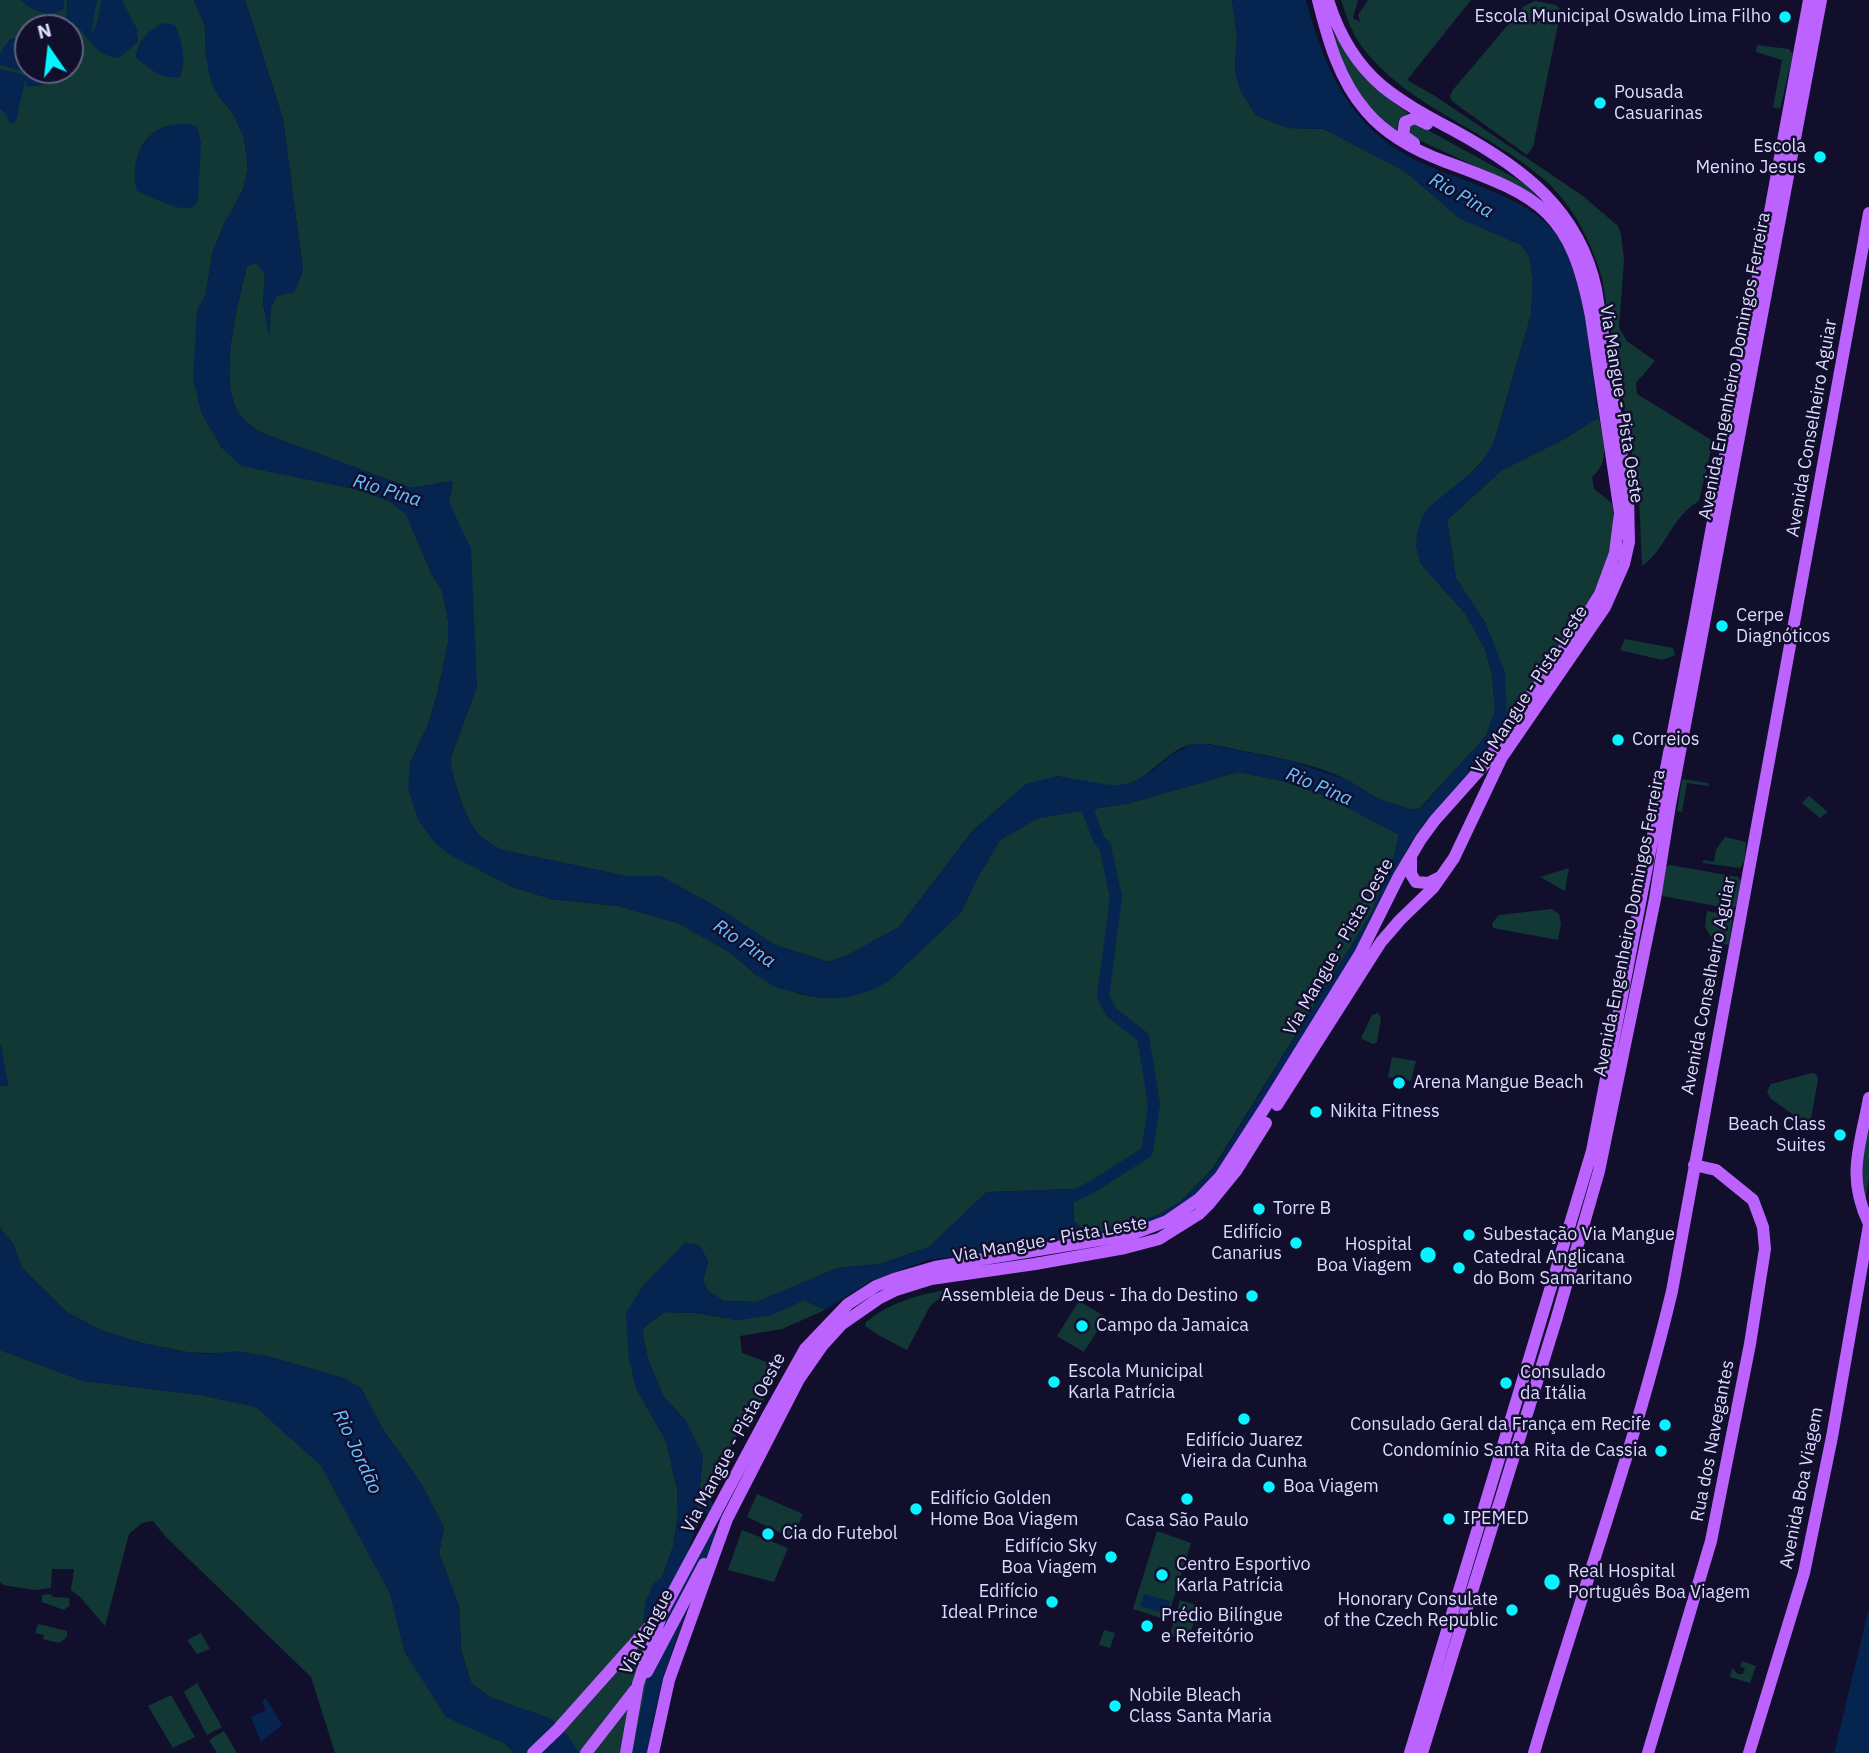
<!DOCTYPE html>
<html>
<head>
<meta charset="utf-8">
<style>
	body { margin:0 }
	#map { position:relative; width:1869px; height:1753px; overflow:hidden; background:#120f2d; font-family:"IBM Plex Sans",sans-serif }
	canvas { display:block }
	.north { position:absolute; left:14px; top:14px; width:70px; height:70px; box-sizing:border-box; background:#120f2d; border:2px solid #636181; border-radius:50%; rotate:346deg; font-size:19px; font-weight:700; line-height:28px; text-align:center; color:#dddbff }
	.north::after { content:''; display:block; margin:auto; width:24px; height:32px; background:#07f3ff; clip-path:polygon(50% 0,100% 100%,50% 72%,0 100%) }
</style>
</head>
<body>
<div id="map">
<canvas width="1869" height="1753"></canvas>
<div class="north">N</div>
</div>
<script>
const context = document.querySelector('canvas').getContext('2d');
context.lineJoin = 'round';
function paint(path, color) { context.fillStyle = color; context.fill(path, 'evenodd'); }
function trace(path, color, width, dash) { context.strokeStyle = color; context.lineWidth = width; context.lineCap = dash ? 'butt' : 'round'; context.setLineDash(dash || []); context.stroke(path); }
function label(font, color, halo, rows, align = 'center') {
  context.font = font + ' "IBM Plex Sans",sans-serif'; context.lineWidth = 5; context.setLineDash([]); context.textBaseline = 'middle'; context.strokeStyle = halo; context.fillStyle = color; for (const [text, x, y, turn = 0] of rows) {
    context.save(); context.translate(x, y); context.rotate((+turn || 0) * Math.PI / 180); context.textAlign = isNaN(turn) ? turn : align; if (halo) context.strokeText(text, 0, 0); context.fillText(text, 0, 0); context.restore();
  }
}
paint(new Path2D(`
	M 0,0 L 194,0 L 205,26 L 206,57 L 218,95 L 234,115 L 244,138 L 248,168 L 243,190 L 224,224 L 212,254 L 206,294 L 197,311 L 201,412 L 222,448 L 267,471 L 360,490 L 391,502 L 406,514 L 432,575 L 442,590 L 448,620 L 448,643 L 437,695 L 427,727 L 410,763 L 510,886 L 551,899 L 618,906 L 678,923 L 731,953 L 756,975 L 799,994 L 821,998 L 850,997 L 960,914 L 978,877 L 1000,840 L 1038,818 L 1130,803 L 1238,772 L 1283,781 L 1323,795 L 1399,834 L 1395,853 L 1372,912 L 1213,1168 L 1180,1202 L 1158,1215 L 1095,1234 L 1086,1233 L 1074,1221 L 1073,1189 L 987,1192 L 929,1247 L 880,1264 L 838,1268 L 756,1302 L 724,1301 L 708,1291 L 703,1281 L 708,1261 L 699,1245 L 685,1243 L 642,1287 L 636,1388 L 666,1441 L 677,1489 L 678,1513 L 673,1547 L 662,1577 L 649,1656 L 653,1689 L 652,1713 L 644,1753 L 579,1753 L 538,1715 L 492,1698 L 471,1683 L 461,1649 L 459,1606 L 439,1553 L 444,1528 L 422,1485 L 382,1428 L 361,1388 L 343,1378 L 267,1356 L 187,1352 L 142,1343 L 103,1331 L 68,1313 L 22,1268 L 13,1244 L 0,1228 L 0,1086 L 8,1086 L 0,1045 ZM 28,28 L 70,28 L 70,70 L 28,70 Z
	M 245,0 L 1232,0 L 1237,37 L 1235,68 L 1237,79 L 1242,93 L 1256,115 L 1288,128 L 1324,129 L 1406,172 L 1459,218 L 1521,245 L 1529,256 L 1533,279 L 1531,315 L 1494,442 L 1489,454 L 1469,475 L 1420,563 L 1465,613 L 1485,649 L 1492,674 L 1495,711 L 1486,736 L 1420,808 C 1399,816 1365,790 1347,780 C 1319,765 1270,756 1238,750 C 1224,747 1209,743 1195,744 C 1171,746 1154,774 1131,783 C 1109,791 1079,780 1057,776 L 974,829 L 899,927 L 850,954 L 829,962 L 775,945 L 715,906 L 660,876 L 626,876 L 502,850 C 491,844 478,837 472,825 C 462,809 453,778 450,760 L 477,686 L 449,502 L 453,481 L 411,488 L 262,433 C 256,429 249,425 244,420 C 214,388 238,304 247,266 L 256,263 L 265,274 L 263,303 L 269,332 L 271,307 L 277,296 L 294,292 L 303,271 L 283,119 Z
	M 1341,0 L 1358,0 L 1353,18 L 1360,22 L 1358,15 L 1368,0 L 1471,0 L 1407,80 L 1435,96 L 1583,196 L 1618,226 L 1621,234 L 1624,260 L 1619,328 L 1627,341 L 1655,361 L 1636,383 L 1637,394 L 1713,441 L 1699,501 C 1671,517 1667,548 1642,566 L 1639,495 L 1602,278 C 1591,242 1574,207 1546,181 C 1490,131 1404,106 1360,44 C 1351,31 1346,15 1341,0 Z
	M 1535,1 L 1556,5 L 1561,10 L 1533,147 L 1527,155 L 1453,102 L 1450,97 L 1452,91 L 1524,6 Z
	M 1327,20 C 1347,60 1372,88 1408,113 L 1399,120 L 1396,133 L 1362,99 L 1344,67 Z
	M 1757,45 L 1789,49 L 1793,54 L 1780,109 L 1773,107 L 1782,60 L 1756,52 Z
	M 1411,124 L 1417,124 L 1524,183 L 1563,223 L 1514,184 L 1410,136 L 1407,128 Z
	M 1599,417 C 1602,440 1612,460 1592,477 L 1594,489 L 1612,503 C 1620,563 1585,610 1554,657 C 1536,682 1519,708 1501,733 L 1486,624 L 1456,578 L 1447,520 L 1502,470 L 1566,438 Z
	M 1625,639 L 1673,648 L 1675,655 L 1662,660 L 1620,650 Z
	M 1682,779 L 1708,783 L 1709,786 L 1687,783 L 1682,812 L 1677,811 Z
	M 1809,796 L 1828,812 L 1820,818 L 1802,803 Z
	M 1725,837 L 1746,842 L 1744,862 L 1740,868 L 1703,863 L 1703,860 L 1714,862 L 1716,850 Z
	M 1670,865 L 1738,877 L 1741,881 L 1736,906 L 1731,909 L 1663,896 L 1661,894 L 1664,868 Z
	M 1569,868 L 1565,891 L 1540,877 Z
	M 1552,909 L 1559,914 L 1561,923 L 1558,940 L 1493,928 L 1492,923 L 1499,915 Z
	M 1707,911 L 1723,914 L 1732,920 L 1729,945 L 1714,942 L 1705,927 Z
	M 1378,1013 L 1381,1018 L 1377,1042 L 1373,1044 L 1362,1039 L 1362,1036 L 1372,1015 Z
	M 1392,1057 L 1416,1061 L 1411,1081 L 1388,1077 Z
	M 1812,1073 L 1816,1074 L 1818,1079 L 1811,1119 L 1806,1124 L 1770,1098 L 1767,1091 L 1771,1084 Z
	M 1869,1108 L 1869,1178 L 1865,1200 L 1858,1169 Z
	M 951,1289 L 930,1306 L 907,1350 L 880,1336 L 865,1326 L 866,1322 C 890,1302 921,1294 951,1289 Z
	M 804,1300 L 825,1310 L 782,1329 L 740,1336 L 742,1353 L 772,1364 C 771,1371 772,1380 770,1386 C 761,1415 728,1431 729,1462 L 695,1531 L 703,1456 L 685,1420 L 664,1397 L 648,1360 L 642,1329 L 664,1312 L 696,1313 L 737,1320 L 771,1315 Z
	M 1079,1301 L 1106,1317 L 1084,1352 L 1057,1336 Z
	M 0,1350 L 83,1381 L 201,1395 L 256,1407 L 321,1465 L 390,1593 L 405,1653 L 515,1753 L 335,1753 L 311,1677 L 166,1537 L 153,1521 L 142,1523 L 129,1534 L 105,1626 L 80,1597 L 71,1590 L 74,1569 L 52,1569 L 51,1588 L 34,1590 L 3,1585 L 0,1582 Z
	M 757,1494 L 803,1514 L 792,1538 L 747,1517 Z
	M 742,1530 L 788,1548 L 774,1582 L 728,1570 Z
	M 1157,1531 L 1191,1543 L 1167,1620 L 1133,1609 Z
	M 50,1594 L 53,1597 L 69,1598 L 70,1605 L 64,1610 L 42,1602 L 42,1595 Z
	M 1180,1600 L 1199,1606 L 1188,1641 L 1170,1635 Z
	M 38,1624 L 67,1631 L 67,1637 L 59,1643 L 43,1639 L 44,1635 L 35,1633 Z
	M 1104,1630 L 1115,1633 L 1110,1648 L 1099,1645 Z
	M 201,1633 L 210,1649 L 197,1654 L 187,1640 Z
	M 1742,1661 L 1756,1666 L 1750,1683 L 1730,1677 L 1732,1668 L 1738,1674 L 1743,1674 L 1745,1668 L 1740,1667 Z
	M 197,1683 L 222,1727 L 207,1735 L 184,1692 Z
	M 171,1695 L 195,1737 L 173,1748 L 148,1706 Z
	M 224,1731 L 237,1753 L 217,1753 L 209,1740 Z`), '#113835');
paint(new Path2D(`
	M 20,0 L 63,0 L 65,9 L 49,15 L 32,9 Z
	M 67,0 L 97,0 L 91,35 L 96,25 L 102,0 L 122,0 L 137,29 L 138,42 L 119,58 C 97,56 92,43 78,27 L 66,25 Z
	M 194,0 L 245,0 L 283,119 L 303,271 L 294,292 L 277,296 L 271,307 L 269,336 L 263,303 L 265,274 L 256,263 L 247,266 C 238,304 214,388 244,420 C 249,425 256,429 262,433 L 411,488 L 453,481 L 449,502 L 471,549 L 477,687 L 450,760 C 453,778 462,810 472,825 C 478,837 491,844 502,850 L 626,876 L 660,876 L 715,906 L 775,945 L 829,962 L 850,954 L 899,927 L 974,829 L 1026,784 L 1057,776 L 1115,786 L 1131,783 L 1151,772 L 1171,755 L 1192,744 L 1206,744 L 1287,760 L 1345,779 L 1378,799 L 1414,810 L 1421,808 L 1486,736 L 1495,711 L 1492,674 L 1485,649 L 1465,613 L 1420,563 L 1416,546 L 1417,534 L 1422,517 L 1429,507 L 1479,466 L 1494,442 L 1531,315 L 1533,279 L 1529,256 L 1521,245 L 1459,218 L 1406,172 L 1324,129 L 1288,128 L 1256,115 L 1242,93 L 1237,79 L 1235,68 L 1237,37 L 1232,0 L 1306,0 C 1323,64 1347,121 1406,155 C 1427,167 1452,175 1475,184 C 1503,196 1531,206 1552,229 C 1585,265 1591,367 1599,417 L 1566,438 L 1502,470 L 1447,520 L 1456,578 L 1486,624 L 1505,672 L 1507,718 L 1501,733 L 1479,763 L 1426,821 L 1408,847 L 1376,918 L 1219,1174 L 1182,1208 L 1135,1231 L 928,1260 L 871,1281 L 825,1310 L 804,1300 L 771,1315 L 737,1320 L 696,1313 L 665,1312 L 642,1329 L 648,1360 L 664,1397 L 685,1420 L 703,1456 L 695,1531 L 679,1578 L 688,1565 L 689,1603 L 665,1672 L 653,1720 L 648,1753 L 644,1753 L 652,1713 L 653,1689 L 643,1620 L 646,1601 L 653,1584 L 662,1577 L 673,1547 L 678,1513 L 677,1489 L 666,1441 L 636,1388 L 629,1360 L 626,1313 L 642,1287 L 685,1243 L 699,1245 L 708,1261 L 703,1281 L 708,1291 L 724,1301 L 756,1302 L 838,1268 L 880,1264 L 929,1247 L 987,1192 L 1073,1189 L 1074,1221 L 1086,1233 L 1095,1234 L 1158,1215 L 1180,1202 L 1214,1168 L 1372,912 L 1395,853 L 1399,835 L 1323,795 L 1283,781 L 1238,772 L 1130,803 L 1038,818 L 1000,840 L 978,877 L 960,914 L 890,980 L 875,989 L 850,997 L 821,998 L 777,988 L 756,975 L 731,953 L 678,923 L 618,906 L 552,899 L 510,886 L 450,855 L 435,843 L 418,820 L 408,788 L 410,763 L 427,727 L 437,695 L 448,643 L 448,620 L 442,590 L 432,575 L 406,514 L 391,502 L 360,490 L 241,466 L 222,448 L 201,412 L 193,379 L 197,310 L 206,294 L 212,254 L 224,224 L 243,190 L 248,168 L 244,138 L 234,115 L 218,95 L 211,82 L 206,57 L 205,26 Z
	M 163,23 L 175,25 C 182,40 187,62 180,77 C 158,79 153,70 136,58 C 137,41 148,31 163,23 Z
	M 28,36 L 28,70 L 67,70 C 56,83 44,86 27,87 L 25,80 L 16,121 L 10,124 L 7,115 L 0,109 L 0,69 L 25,75 L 22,71 L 0,65 L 0,53 L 10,39 Z
	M 190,124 L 197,127 L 201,142 L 198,200 L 195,206 C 177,214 155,197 137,191 C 130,165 139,134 167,126 C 174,124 183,124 190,124 Z
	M 0,1045 L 1,1046 L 8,1086 L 0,1086 Z
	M 0,1228 L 13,1244 L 22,1268 L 68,1313 L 103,1331 L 142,1343 L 187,1352 L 206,1354 L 238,1351 L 267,1356 L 343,1378 L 361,1388 L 382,1428 L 422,1485 L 444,1528 L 439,1553 L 459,1606 L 461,1649 L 471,1683 L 492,1698 L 550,1718 L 567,1734 L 579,1753 L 515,1753 L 507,1745 L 446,1717 L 405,1653 L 390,1593 L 321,1466 L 256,1407 L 201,1395 L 83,1381 L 0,1350 Z
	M 1144,1594 L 1170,1601 L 1166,1614 L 1140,1606 Z
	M 1869,1608 L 1869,1753 L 1834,1753 Z
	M 266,1698 L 282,1725 L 261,1742 L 251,1717 L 266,1710 L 262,1701 Z`), '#062450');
trace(new Path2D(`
	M 1063,1207 L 1065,1200 L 1092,1187 L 1147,1152 L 1154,1104 L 1143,1037 L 1112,1013 L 1103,997 L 1116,897 L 1105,846 L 1099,840 L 1084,800
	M 689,1485 L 716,1516
	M 692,1576 L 709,1535
	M 639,1753 L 656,1664`), '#062450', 12);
trace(new Path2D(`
	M 1414,143 L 1403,135 L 1405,122 L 1415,118 L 1427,124
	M 1411,857 L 1411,874 L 1416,882 L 1428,883 L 1440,877
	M 1869,1098 C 1860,1147 1846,1176 1869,1224
	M 1277,1105 L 1381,942 L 1400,920 L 1433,888 L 1454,858 L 1502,757 L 1605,607 L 1624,564 L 1629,542 L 1628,496 L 1596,289 C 1579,210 1523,168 1455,131 C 1429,117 1404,104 1382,86 C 1356,64 1338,32 1328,0
	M 647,1672 L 704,1564
	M 533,1753 L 558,1729 L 657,1618
	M 586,1753 L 635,1690
	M 626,1753 L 638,1684 L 662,1613 L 768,1415 L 805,1349 L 848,1304 L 876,1286 L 894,1279 L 935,1267 L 1130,1235 L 1167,1221 L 1199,1199 L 1220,1177 L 1266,1106 L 1360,954 L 1399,876 L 1421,839 L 1435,820 L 1485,764 L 1587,615 L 1600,594 L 1615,553 L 1620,513 L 1591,317 C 1571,212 1542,197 1446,162 C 1416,151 1387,136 1366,111 C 1339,80 1328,40 1318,0
	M 653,1753 L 669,1680 L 727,1519 L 799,1379 L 822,1346 L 842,1324 L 878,1299 L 896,1290 L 931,1279 L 1035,1264 L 1125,1248 L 1159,1239 L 1199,1214 L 1209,1204 L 1236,1171 L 1266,1123
	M 1410,1753 L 1592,1151 L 1694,624 L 1809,0
	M 1422,1753 L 1557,1317 L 1599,1171 L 1655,899 L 1670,805 L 1821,0
	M 1534,1753 C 1579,1599 1635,1447 1672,1291 L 1869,213
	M 1648,1753 L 1711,1541 L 1750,1344 L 1765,1249 L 1763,1227 L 1753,1200 L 1716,1170 L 1694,1165
	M 1749,1753 L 1804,1573 L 1832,1437 L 1869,1225`), '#bc62ff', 12);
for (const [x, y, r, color] of [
	[1785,17,7,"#07f3ff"],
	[1600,103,7,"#07f3ff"],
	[1820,157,7,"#07f3ff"],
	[1722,626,7,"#07f3ff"],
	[1618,740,7,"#07f3ff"],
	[1399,1083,7,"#07f3ff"],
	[1316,1112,7,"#07f3ff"],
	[1840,1135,7,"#07f3ff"],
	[1259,1209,7,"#07f3ff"],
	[1469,1235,7,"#07f3ff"],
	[1296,1243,7,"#07f3ff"],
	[1428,1255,9,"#07f3ff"],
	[1459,1268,7,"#07f3ff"],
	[1252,1296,7,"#07f3ff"],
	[1082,1326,7,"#07f3ff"],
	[1054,1382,7,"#07f3ff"],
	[1506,1383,7,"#07f3ff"],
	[1244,1419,7,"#07f3ff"],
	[1665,1425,7,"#07f3ff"],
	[1661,1451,7,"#07f3ff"],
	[1269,1487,7,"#07f3ff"],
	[1187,1499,7,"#07f3ff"],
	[916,1509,7,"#07f3ff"],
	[1449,1519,7,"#07f3ff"],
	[768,1534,7,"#07f3ff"],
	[1111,1557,7,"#07f3ff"],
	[1162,1575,7,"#07f3ff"],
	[1552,1582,9,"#07f3ff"],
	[1052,1602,7,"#07f3ff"],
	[1512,1610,7,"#07f3ff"],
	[1147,1626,7,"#07f3ff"],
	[1115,1706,7,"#07f3ff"]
]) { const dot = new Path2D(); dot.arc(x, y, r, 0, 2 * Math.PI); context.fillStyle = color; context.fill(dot); trace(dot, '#120f2d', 2.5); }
label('18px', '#dddbff', '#120f2d', [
	["Escola Municipal Oswaldo Lima Filho",1771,17,"right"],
	["Pousada",1614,93],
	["Casuarinas",1614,114],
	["Escola",1806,147,"right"],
	["Menino Jesus",1806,168,"right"],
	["Cerpe",1736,616],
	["Diagnóticos",1736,637],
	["Correios",1632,740],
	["Arena Mangue Beach",1413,1083],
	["Nikita Fitness",1330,1112],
	["Beach Class",1826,1125,"right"],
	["Suites",1826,1146,"right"],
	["Torre B",1273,1209],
	["Edifício",1282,1233,"right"],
	["Canarius",1282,1254,"right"],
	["Subestação Via Mangue",1483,1235],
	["Hospital",1412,1245,"right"],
	["Boa Viagem",1412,1266,"right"],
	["Catedral Anglicana",1473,1258],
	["do Bom Samaritano",1473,1279],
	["Assembleia de Deus - Iha do Destino",1238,1296,"right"],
	["Campo da Jamaica",1096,1326],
	["Escola Municipal",1068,1372],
	["Karla Patrícia",1068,1393],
	["Consulado",1520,1373],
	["da Itália",1520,1394],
	["Consulado Geral da França em Recife",1651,1425,"right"],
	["Edifício Juarez",1244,1441,"center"],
	["Vieira da Cunha",1244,1462,"center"],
	["Condomínio Santa Rita de Cassia",1647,1451,"right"],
	["Boa Viagem",1283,1487],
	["Edifício Golden",930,1499],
	["Home Boa Viagem",930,1520],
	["IPEMED",1463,1519],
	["Casa São Paulo",1187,1521,"center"],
	["Cia do Futebol",782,1534],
	["Edifício Sky",1097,1547,"right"],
	["Boa Viagem",1097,1568,"right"],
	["Centro Esportivo",1176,1565],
	["Karla Patrícia",1176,1586],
	["Real Hospital",1568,1572],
	["Português Boa Viagem",1568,1593],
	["Edifício",1038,1592,"right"],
	["Ideal Prince",1038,1613,"right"],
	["Honorary Consulate",1498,1600,"right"],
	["of the Czech Republic",1498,1621,"right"],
	["Prédio Bilíngue",1161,1616],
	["e Refeitório",1161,1637],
	["Nobile Bleach",1129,1696],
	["Class Santa Maria",1129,1717]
], 'left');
label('18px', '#dddbff', '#120f2d', [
	["Avenida Engenheiro Domingos Ferreira",1735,366,-79],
	["Via Mangue - Pista Oeste",1621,404,81],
	["Avenida Conselheiro Aguiar",1812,428,-80],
	["Via Mangue - Pista Leste",1530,690,-57],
	["Avenida Engenheiro Domingos Ferreira",1630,923,-79],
	["Via Mangue - Pista Oeste",1339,947,-60],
	["Avenida Conselheiro Aguiar",1709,986,-79],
	["Via Mangue - Pista Leste",1050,1240,-10],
	["Rua dos Navegantes",1713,1441,-79],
	["Via Mangue - Pista Oeste",734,1443,-62],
	["Avenida Boa Viagem",1802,1488,-79],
	["Via Mangue",647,1632,-62]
]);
label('italic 19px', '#69c2ff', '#120f2d', [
	["Rio Pina",1461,196,30],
	["Rio Pina",387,491,17],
	["Rio Pina",1319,787,23],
	["Rio Pina",744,944,34],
	["Rio Jordão",357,1452,65]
]);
</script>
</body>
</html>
